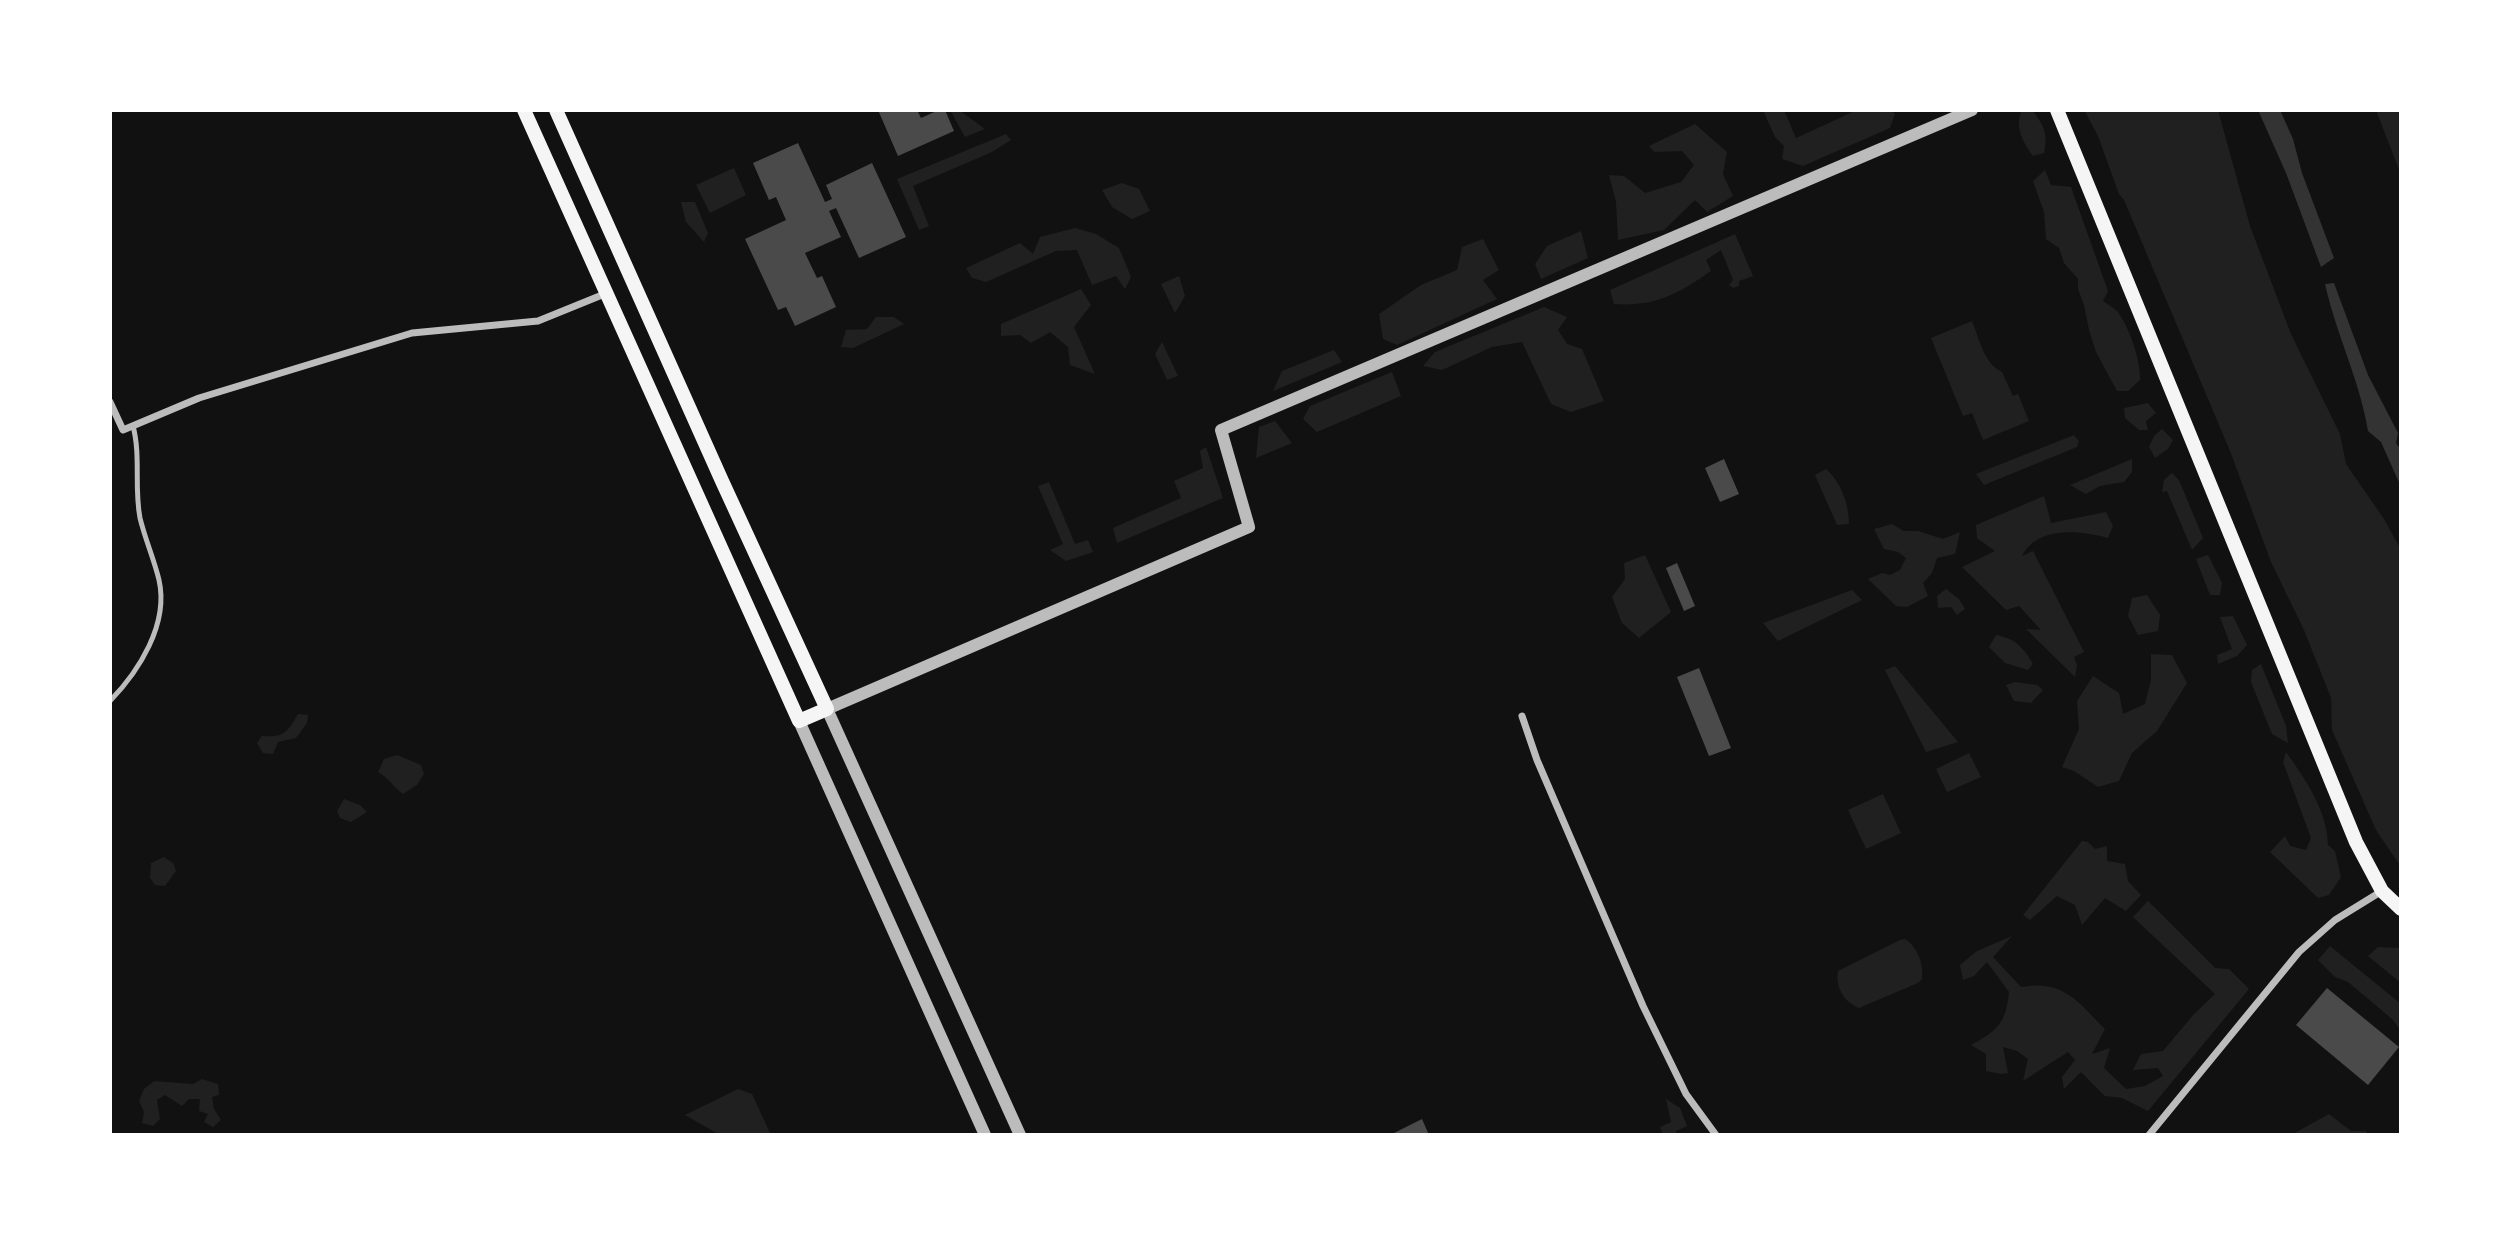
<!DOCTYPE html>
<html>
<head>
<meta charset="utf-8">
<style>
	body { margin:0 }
	#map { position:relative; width:2511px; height:1245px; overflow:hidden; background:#111; font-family:Helvetica,sans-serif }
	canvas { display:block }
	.frame { position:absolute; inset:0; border:112px solid #fff; pointer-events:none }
</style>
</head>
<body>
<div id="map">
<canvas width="2511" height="1245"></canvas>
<div class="frame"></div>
</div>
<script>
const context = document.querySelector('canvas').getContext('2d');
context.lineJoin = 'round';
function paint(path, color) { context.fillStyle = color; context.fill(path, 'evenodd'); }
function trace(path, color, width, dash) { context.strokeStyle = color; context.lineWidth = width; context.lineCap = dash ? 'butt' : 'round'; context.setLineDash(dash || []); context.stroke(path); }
paint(new Path2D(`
	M 950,110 L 959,110 L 985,129 L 965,137 Z
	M 1763,110 L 1784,110 L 1796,138 L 1857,110 L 1890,110 L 1895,114 L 1890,128 L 1803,166 L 1782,159 L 1784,146 L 1775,137 Z
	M 2022,110 L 2032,110 C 2044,125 2048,134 2044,153 L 2033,156 C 2023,143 2014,126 2022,110 Z
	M 2084,110 L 2218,110 L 2250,226 L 2291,334 L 2340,434 L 2346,464 L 2384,519 L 2401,550 L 2401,867 L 2376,830 L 2332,730 L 2331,698 L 2304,630 L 2271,562 L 2230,451 L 2124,200 L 2119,194 L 2098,136 Z
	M 2376,110 L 2401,110 L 2401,175 Z
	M 1695,124 L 1727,152 L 1723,174 L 1733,196 L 1707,212 L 1695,200 L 1664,230 L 1618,240 L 1616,202 L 1609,175 L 1624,176 L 1645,193 L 1681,182 L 1694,165 L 1682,151 L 1654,152 L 1649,146 Z
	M 1006,134 L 1011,140 L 992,152 L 913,186 L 929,226 L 919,230 L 897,179 Z
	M 734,168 L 746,195 L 710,213 L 696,185 Z
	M 2045,170 L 2051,185 L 2071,187 L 2108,291 L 2103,301 C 2107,304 2113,307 2117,311 C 2129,326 2141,361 2140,380 L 2128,391 L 2117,391 L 2096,352 L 2089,330 L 2084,305 L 2078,289 L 2078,279 L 2064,263 L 2059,248 L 2046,239 L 2044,212 L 2033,181 Z
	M 1122,183 L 1139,189 L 1150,211 L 1132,219 L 1112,207 L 1102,190 Z
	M 681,202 L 695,202 L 708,233 L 704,242 L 686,222 Z
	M 1075,228 L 1096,234 L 1119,248 L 1131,277 L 1125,289 L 1116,276 L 1092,285 L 1077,250 L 1056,251 L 986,282 L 972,278 L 966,268 L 1020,243 L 1033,254 L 1040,237 Z
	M 1581,231 L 1588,258 L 1541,279 L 1535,264 L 1547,246 Z
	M 1735,234 L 1753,276 L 1739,281 L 1739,286 L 1733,288 L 1729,285 L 1733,280 L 1721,250 L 1706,260 L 1711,271 C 1678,294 1655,307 1614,304 L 1610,290 Z
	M 1483,239 L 1499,270 L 1483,280 L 1497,299 L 1397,345 L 1383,339 L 1379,314 L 1421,285 L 1457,270 L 1462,247 Z
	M 1179,276 L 1185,296 L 1175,313 L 1161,284 Z
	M 1081,289 L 1091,305 L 1074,327 L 1095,374 L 1070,365 L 1068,347 L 1050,332 L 1031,343 L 1020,335 L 1001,336 L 1001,324 Z
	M 1544,307 L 1567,317 L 1558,330 L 1567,344 L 1582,349 L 1604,401 L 1571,412 L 1551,404 L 1522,342 L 1492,347 L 1442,370 L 1423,366 L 1435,352 Z
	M 876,317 L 894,317 L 904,324 L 853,348 L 841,347 L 846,330 L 867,329 Z
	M 1972,321 C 1979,338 1984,364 2002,372 L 2013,396 L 2018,394 L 2029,421 L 1983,440 L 1972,413 L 1963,416 L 1931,338 Z
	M 1162,342 L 1178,376 L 1167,380 L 1155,354 Z
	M 1334,350 L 1342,362 L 1273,391 L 1282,371 Z
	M 1392,372 L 1401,396 L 1317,432 L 1303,419 L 1310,406 Z
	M 2148,403 L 2156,413 L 2146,421 L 2148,430 L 2139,430 L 2125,418 L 2124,408 Z
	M 1275,421 L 1292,443 L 1256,458 L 1259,427 Z
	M 2162,429 L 2173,440 L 2168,449 L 2155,458 L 2149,447 L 2154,436 Z
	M 2074,435 L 2079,441 L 2077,447 L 1984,485 L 1976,474 Z
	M 1206,447 L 1223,498 L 1117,543 L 1113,528 L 1181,498 L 1174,481 L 1203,468 L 1200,451 Z
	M 2132,459 L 2132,472 L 2124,482 L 2100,486 L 2086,494 L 2070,485 Z
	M 1826,469 C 1841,482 1849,504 1849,524 L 1837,525 L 1815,475 Z
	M 2172,473 L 2179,480 L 2203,538 L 2192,550 L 2167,491 L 2162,492 L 2164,480 Z
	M 1049,482 L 1075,544 L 1088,540 L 1093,552 L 1066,561 L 1050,550 L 1063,544 L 1038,486 Z
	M 2044,496 L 2051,523 L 2106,512 L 2113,526 L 2108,538 C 2080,530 2037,526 2022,556 L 2033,551 L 2084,652 L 2074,657 L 2077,665 L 2075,677 L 2026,629 L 2041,630 L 2019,606 L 2006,610 L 1962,567 L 1995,551 L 1977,538 L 1976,525 Z
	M 1892,524 L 1904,531 L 1918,531 L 1943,539 L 1960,532 L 1955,554 L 1937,558 L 1932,573 L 1923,583 L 1928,596 L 1907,607 L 1896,606 L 1868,579 L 1882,573 L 1890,575 L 1900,570 L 1906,558 L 1898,552 L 1884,549 L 1874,529 Z
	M 1645,555 L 1671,612 L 1639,638 L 1622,623 L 1612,597 L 1625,579 L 1624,563 Z
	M 2208,555 L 2222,583 L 2220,595 L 2210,595 L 2196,559 Z
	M 1946,589 L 1959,599 L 1965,609 L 1957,615 L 1951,607 L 1938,608 L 1937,596 Z
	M 1852,590 L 1862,600 L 1778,641 L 1763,623 Z
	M 2147,595 L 2160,615 L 2158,631 L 2138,635 L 2128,616 L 2132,598 Z
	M 2233,616 L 2247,645 L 2237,656 L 2218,664 L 2217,655 L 2232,649 L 2220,617 Z
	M 1996,635 C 2016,639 2023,647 2033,664 L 2028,670 L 2005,663 L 1989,647 Z
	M 2151,654 L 2172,655 L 2187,683 L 2157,731 L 2132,753 L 2119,781 L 2098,787 L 2074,771 L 2062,767 L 2079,729 L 2077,701 L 2093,676 L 2119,693 L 2123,714 L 2145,704 L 2151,680 Z
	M 2261,664 L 2286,726 L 2288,743 L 2272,734 L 2251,682 L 2252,670 Z
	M 1895,666 L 1958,742 L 1926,752 L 1885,670 Z
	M 2015,682 L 2037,685 L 2043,690 L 2031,703 L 2014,701 L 2006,685 Z
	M 298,714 L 308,715 L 307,723 L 296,738 L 278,742 L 273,754 L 263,753 L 257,743 L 262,736 C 285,738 288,731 298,714 Z
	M 2286,752 C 2306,780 2327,810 2328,845 L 2335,851 L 2341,877 L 2329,895 L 2318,898 L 2270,852 L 2285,836 L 2290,846 L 2306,850 L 2311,838 L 2283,762 Z
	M 1969,753 L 1981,777 L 1947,792 L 1936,769 Z
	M 397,755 L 421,765 L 424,774 L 417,785 L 403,794 C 393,787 389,778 378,772 L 384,759 Z
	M 1883,794 L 1901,833 L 1866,849 L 1848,810 Z
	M 344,799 L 360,805 L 367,812 L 351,822 L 340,818 L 337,811 Z
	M 2082,841 L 2088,842 L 2095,849 L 2107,846 L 2107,861 L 2125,864 L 2128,881 L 2141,895 L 2126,911 L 2105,898 L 2082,925 L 2075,905 L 2057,896 L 2030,920 L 2023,915 Z
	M 164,857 L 173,863 L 176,871 L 165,886 L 155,885 L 150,878 L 151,863 Z
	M 2148,901 L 2215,968 L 2229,969 L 2249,989 L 2148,1111 L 2122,1098 L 2105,1096 L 2081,1072 L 2064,1089 L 2062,1077 L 2075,1060 L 2068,1052 L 2023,1081 L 2028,1059 L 2017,1051 L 2003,1047 L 2008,1073 L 2001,1074 L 1986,1071 L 1986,1054 L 1971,1045 C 1997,1031 2006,1023 2009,992 L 1987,962 L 1974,976 L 1963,980 L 1960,965 L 1977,951 L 2012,936 L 1993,957 L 2021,987 C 2064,979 2078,1002 2105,1029 L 2092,1054 L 2110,1048 L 2104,1068 L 2126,1089 L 2145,1086 L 2163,1076 L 2158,1068 L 2133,1070 L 2141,1054 L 2163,1051 L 2194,1014 L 2215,994 L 2133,917 Z
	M 1905,939 C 1918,947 1924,965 1922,979 L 1918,983 L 1859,1008 C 1844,1002 1835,987 1838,971 L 1900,940 Z
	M 2330,946 L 2401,1004 L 2401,1031 L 2392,1019 L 2348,982 L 2335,977 L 2318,960 Z
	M 2378,947 L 2401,948 L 2401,983 L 2368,956 Z
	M 202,1079 L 218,1084 L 219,1095 L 212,1097 L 214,1109 L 221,1120 L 213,1127 L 204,1122 L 208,1114 L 199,1111 L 200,1099 L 189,1099 L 182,1106 L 165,1095 L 157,1100 L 160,1119 L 153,1126 L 142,1123 L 144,1112 L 139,1101 L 144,1089 L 154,1081 L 193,1084 Z
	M 738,1089 L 752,1094 L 771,1135 L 720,1135 L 685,1115 Z
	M 1666,1099 L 1680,1108 L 1687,1126 L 1676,1131 L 1676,1135 L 1663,1135 L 1660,1127 L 1671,1122 Z
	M 2329,1114 L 2351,1131 L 2366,1131 L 2368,1135 L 2291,1135 Z`), '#202020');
paint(new Path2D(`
	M 2258,110 L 2280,110 L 2293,139 L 2302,173 L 2334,258 L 2321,267 L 2286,173 Z
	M 2334,283 L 2368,375 L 2398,433 L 2396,443 L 2401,450 L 2401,487 L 2381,442 L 2368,431 C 2360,381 2336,334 2325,284 Z`), '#333');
paint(new Path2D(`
	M 878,110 L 917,110 L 921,118 L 939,110 L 945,110 L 954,131 L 898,156 Z
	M 798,143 L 825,202 L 832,199 L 826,185 L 872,163 L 906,237 L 859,258 L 836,208 L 829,211 L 841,237 L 805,253 L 817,278 L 822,276 L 836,307 L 795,326 L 786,307 L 778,310 L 745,239 L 786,220 L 776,197 L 769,200 L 753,163 Z
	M 1724,459 L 1739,494 L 1720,502 L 1705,468 Z
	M 1677,563 L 1695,606 L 1684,611 L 1666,568 Z
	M 1699,668 L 1731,748 L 1709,756 L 1677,677 Z
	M 2327,988 L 2399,1047 L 2368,1085 L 2296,1025 Z
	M 1422,1119 L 1429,1135 L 1390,1135 Z`), '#4a4a4a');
trace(new Path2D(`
	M 110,701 C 139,671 169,624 159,580 C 154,559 145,539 140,518 C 134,487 141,456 133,426`), '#bcbcbc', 5);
trace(new Path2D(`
	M 110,402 L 123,430 L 199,398 L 412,333 L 538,321 L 607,293
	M 1522,716 L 1537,760 L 1643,1006 L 1686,1094 L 1716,1135
	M 2149,1135 L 2299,952 L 2335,920 L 2382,891`), '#bcbcbc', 7);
trace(new Path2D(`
	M 799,721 L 985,1135
	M 1020,1135 L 827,709 L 1249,527 L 1221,430 L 1972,110`), '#bcbcbc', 12);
trace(new Path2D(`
	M 524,110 L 799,721 L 827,709 L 722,481 L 556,110
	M 2057,110 L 2356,842 L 2382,891 L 2401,909`), '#f5f5f5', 14);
</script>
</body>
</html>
